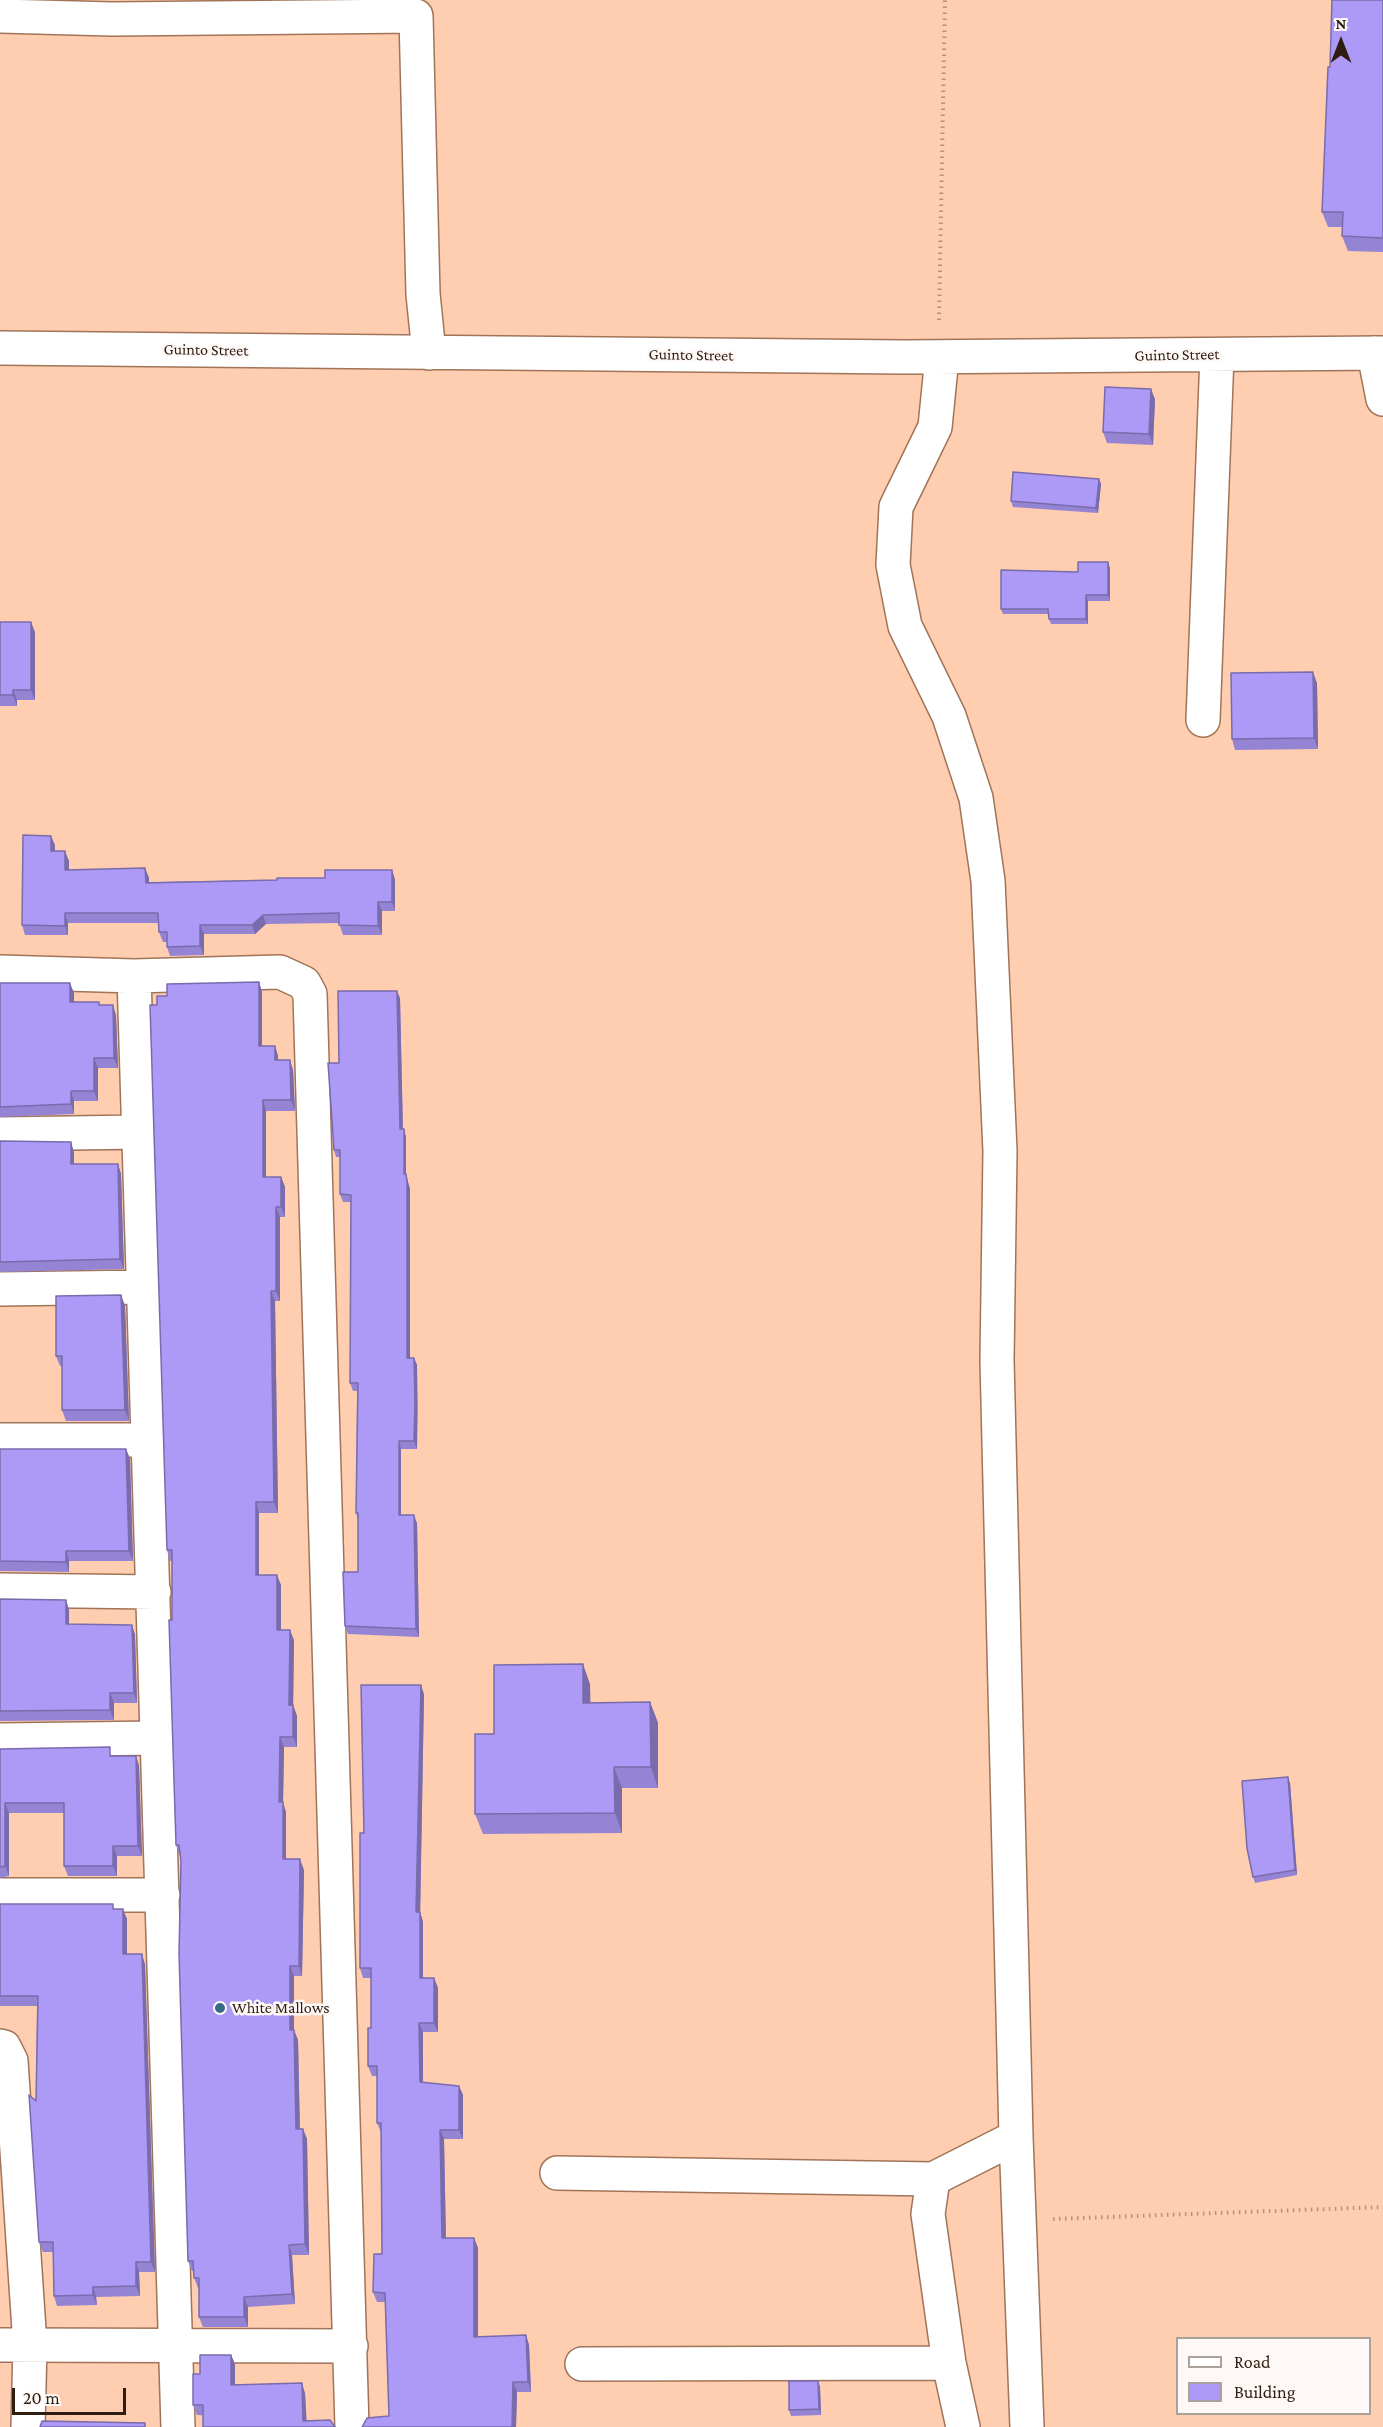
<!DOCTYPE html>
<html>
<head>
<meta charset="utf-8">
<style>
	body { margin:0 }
	#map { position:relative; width:1383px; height:2427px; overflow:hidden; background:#ffcdb0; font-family:"Crimson Pro",serif }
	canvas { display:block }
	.legend { position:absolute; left:1176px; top:2337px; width:195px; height:78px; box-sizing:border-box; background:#fef9f6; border:2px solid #aba19b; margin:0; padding:8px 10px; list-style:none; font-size:18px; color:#2f1d12 }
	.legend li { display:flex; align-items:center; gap:12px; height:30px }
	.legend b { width:30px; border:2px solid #aba19b }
	.north { position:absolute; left:1311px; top:12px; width:60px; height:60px; -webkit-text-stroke:4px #fef9f6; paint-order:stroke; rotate:0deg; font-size:16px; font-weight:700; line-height:24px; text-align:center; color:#2f1d12 }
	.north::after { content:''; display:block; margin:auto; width:21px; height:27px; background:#2f1d12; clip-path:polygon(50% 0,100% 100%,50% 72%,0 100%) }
	.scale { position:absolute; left:12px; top:2388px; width:114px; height:27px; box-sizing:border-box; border:3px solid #2f1d12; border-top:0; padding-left:8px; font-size:18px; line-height:21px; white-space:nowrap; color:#2f1d12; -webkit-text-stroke:4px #fef9f6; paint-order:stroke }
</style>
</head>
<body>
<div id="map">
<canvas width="1383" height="2427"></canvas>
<ul class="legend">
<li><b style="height:8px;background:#fff"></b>Road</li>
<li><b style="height:16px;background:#ad99f6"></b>Building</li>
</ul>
<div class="north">N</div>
<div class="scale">20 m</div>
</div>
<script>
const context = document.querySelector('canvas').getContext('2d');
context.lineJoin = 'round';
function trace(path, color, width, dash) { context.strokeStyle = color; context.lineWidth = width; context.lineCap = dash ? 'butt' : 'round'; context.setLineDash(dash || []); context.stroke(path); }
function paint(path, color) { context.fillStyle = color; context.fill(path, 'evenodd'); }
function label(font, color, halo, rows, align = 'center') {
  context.font = font + ' "Crimson Pro",serif'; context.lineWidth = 5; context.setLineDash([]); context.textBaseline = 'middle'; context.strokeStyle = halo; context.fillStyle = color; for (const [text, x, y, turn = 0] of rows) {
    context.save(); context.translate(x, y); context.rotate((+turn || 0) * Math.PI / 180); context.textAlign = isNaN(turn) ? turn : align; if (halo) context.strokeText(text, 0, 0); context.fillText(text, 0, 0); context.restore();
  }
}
const minor = new Path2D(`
	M 0,16 L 112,19 L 416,16 L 423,294 L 429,353
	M 0,348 L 905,357 L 1383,353
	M 1374,353 L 1383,399
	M 942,357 L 935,427 L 896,507 L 893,565 L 905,626 L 949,716 L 976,798 L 988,881 L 1000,1151 L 997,1360 L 1016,2137 L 1027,2427
	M 1203,720 L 1217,355
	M 0,972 L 134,976 L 280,972 L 304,983 L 310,994 L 352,2427
	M 134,976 L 178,2427
	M 0,1134 L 139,1132
	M 0,1289 L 145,1287
	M 0,1440 L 149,1440
	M 0,1590 L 154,1592
	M 0,1740 L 158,1738
	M 0,1895 L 163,1895
	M 0,2046 L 4,2047 L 11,2061 L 30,2345 L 28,2427
	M 557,2173 L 933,2179
	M 0,2345 L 351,2346
	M 582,2364 L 949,2363
	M 963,2427 L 949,2363 L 928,2214 L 933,2179 L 1016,2137`);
trace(minor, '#a07459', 36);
trace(new Path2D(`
	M 939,320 L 945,0
	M 1053,2219 L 1383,2207`), '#b8917a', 4, [1.5, 4.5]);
trace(minor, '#fff', 33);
paint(new Path2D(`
	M 1383,0 L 1383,252 L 1348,251 L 1342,236 L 1343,227 L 1328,227 L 1322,212 L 1330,67 Z
	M 1155,399 L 1153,445 L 1107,443 L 1103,432 Z
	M 1099,479 L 1101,484 L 1098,513 L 1013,507 L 1011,501 Z
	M 1110,568 L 1110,601 L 1088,601 L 1088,624 L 1051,624 L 1049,619 L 1048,614 L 1003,614 L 1001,609 L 1078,572 Z
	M 0,622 L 35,632 L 35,700 L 17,700 L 17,706 L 0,706 Z
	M 1317,683 L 1318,749 L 1235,750 L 1232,739 Z
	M 55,845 L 55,851 L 69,861 L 69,870 L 145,868 L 149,878 L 149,882 L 277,880 L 325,878 L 392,870 L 395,880 L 395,911 L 382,911 L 382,935 L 343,935 L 339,923 L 266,924 L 255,934 L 204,934 L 204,955 L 170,956 L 167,947 L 167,942 L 163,942 L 159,932 L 159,923 L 68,923 L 68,935 L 25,935 L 22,925 Z
	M 259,982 L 262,992 L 262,1046 L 275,1046 L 278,1056 L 278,1060 L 293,1070 L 295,1111 L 266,1111 L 266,1177 L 281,1177 L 285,1187 L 285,1217 L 280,1217 L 280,1301 L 275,1301 L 278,1513 L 259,1513 L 259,1575 L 281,1585 L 281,1630 L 294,1640 L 293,1705 L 297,1716 L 297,1747 L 284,1747 L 283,1803 L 286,1812 L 286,1859 L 304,1870 L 302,1976 L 294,1976 L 294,2030 L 298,2040 L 300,2129 L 303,2129 L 307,2139 L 309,2255 L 292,2255 L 295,2304 L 248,2307 L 248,2327 L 203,2327 L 199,2317 L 199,2288 L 198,2288 L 194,2278 L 193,2271 L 192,2271 L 188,2261 L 181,1861 L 180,1856 L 176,1845 L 172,1561 L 170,1561 L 167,1550 L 157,1005 L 167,996 Z
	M 0,983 L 74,993 L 74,1002 L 100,1005 L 116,1015 L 118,1068 L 98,1068 L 98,1101 L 74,1101 L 74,1114 L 0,1117 Z
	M 400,998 L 403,1129 L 406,1137 L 406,1175 L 410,1189 L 410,1358 L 414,1358 L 417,1365 L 418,1409 L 417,1449 L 401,1449 L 401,1515 L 417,1523 L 419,1637 L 348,1634 L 345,1626 L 358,1572 L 358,1520 L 356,1513 L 357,1391 L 353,1391 L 350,1383 L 351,1202 L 343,1202 L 340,1194 L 340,1157 L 336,1157 L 334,1150 L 339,1063 Z
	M 0,1141 L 74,1152 L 74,1164 L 118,1164 L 121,1174 L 124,1269 L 0,1272 Z
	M 121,1295 L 125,1306 L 129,1421 L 66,1421 L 62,1410 L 62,1366 L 60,1366 L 56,1356 Z
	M 0,1449 L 126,1449 L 130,1459 L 133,1561 L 69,1561 L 69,1572 L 0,1571 Z
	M 0,1599 L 66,1600 L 69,1610 L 69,1625 L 132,1625 L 135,1635 L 137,1703 L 114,1703 L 114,1720 L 0,1721 Z
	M 590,1684 L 590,1703 L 650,1702 L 658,1723 L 658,1788 L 622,1788 L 622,1833 L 483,1834 L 475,1814 L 494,1734 Z
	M 424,1694 L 420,1912 L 423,1922 L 423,1978 L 434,1978 L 438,1988 L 438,2032 L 423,2032 L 423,2083 L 459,2086 L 463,2095 L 463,2139 L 444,2139 L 446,2238 L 474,2238 L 478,2248 L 478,2337 L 526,2335 L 529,2345 L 531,2392 L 517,2392 L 516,2427 L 362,2427 L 389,2416 L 385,2302 L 377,2302 L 373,2292 L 382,2254 L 381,2132 L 377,2123 L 377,2076 L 372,2076 L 368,2066 L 371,2028 L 371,1978 L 363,1978 L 360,1968 L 364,1833 Z
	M 0,1749 L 113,1756 L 136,1756 L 139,1766 L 142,1856 L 117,1856 L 117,1876 L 68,1876 L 64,1866 L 64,1813 L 9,1813 L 9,1876 L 0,1878 Z
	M 1290,1783 L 1297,1875 L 1255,1883 L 1253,1877 Z
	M 0,1904 L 115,1909 L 127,1919 L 127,1954 L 145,1964 L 155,2272 L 139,2272 L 140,2296 L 96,2297 L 97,2305 L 57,2306 L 54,2296 L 53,2252 L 43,2252 L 39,2242 L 36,2101 L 37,2006 L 0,2006 Z
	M 231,2355 L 235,2364 L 235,2385 L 305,2393 L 306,2421 L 197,2415 L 193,2405 L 200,2374 Z
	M 818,2381 L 820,2387 L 821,2415 L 791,2416 L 789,2410 Z`), '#9584d4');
paint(new Path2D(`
	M 1151,389 L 1155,399 L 1153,445 L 1149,434 Z
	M 1099,479 L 1101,484 L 1098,513 L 1096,508 Z
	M 1108,562 L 1110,568 L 1110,601 L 1108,595 Z
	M 1086,595 L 1088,601 L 1088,624 L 1086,619 Z
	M 31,622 L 35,632 L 35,700 L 31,690 Z
	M 1313,672 L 1317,683 L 1318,749 L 1314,738 Z
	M 13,690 L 17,700 L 17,706 L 13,695 Z
	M 51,836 L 55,845 L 55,861 L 51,851 Z
	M 65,851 L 69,861 L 69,879 L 65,870 Z
	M 145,868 L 149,878 L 149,892 L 146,883 Z
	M 392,870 L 395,880 L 395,911 L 392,902 Z
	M 378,902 L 382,911 L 382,935 L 378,926 Z
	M 65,913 L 68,923 L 68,935 L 65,926 Z
	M 263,915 L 266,924 L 255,934 L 252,925 Z
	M 200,925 L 204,934 L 204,955 L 200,946 Z
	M 259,982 L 262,992 L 262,1056 L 259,1046 Z
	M 70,983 L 74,993 L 74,1012 L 70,1002 Z
	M 397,991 L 400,998 L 403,1137 L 400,1129 Z
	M 113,1005 L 116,1015 L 118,1068 L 114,1058 Z
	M 275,1046 L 278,1056 L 278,1070 L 275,1060 Z
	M 94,1058 L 98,1068 L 98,1101 L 94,1091 Z
	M 290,1060 L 293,1070 L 295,1111 L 291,1100 Z
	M 71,1091 L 74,1101 L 74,1114 L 71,1104 Z
	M 263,1100 L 266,1111 L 266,1188 L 263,1177 Z
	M 404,1129 L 406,1137 L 406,1175 L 410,1189 L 410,1365 L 407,1358 Z
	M 71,1142 L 74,1152 L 74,1174 L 71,1164 Z
	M 118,1164 L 121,1174 L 124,1269 L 120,1259 Z
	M 281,1177 L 285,1187 L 285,1217 L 281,1207 Z
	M 276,1207 L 280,1217 L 280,1301 L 276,1291 Z
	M 271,1291 L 275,1301 L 278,1513 L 274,1502 Z
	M 121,1295 L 125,1306 L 129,1421 L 125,1410 Z
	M 414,1358 L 417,1365 L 417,1449 L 414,1441 Z
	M 399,1441 L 401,1449 L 401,1523 L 399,1515 Z
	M 126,1449 L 130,1459 L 133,1561 L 129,1551 Z
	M 256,1502 L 259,1513 L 259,1586 L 256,1575 Z
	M 414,1515 L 417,1523 L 419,1637 L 416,1629 Z
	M 66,1551 L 69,1561 L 69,1572 L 66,1562 Z
	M 277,1575 L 281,1585 L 281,1640 L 277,1630 Z
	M 66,1600 L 69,1610 L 69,1634 L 66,1624 Z
	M 132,1625 L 135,1635 L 137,1703 L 134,1693 Z
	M 290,1630 L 294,1640 L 293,1716 L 289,1705 Z
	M 583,1664 L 590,1684 L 591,1723 L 583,1703 Z
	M 421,1685 L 424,1694 L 420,1922 L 416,1912 Z
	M 110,1693 L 114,1703 L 114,1720 L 110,1710 Z
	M 650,1702 L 658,1723 L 658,1788 L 651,1767 Z
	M 293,1705 L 297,1716 L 297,1747 L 293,1737 Z
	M 280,1737 L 284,1747 L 283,1803 L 286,1812 L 286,1870 L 283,1859 L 279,1802 Z
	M 136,1756 L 139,1766 L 142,1856 L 138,1846 Z
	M 614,1767 L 622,1788 L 622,1833 L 615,1813 Z
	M 1288,1777 L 1290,1783 L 1297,1875 L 1295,1870 Z
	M 5,1803 L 9,1813 L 9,1876 L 5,1866 Z
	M 113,1846 L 117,1856 L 117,1876 L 113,1866 Z
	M 300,1859 L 304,1870 L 302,1976 L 299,1966 Z
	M 123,1909 L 127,1919 L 127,1964 L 123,1954 Z
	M 420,1912 L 423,1922 L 423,1988 L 420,1978 Z
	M 142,1954 L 145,1964 L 155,2272 L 151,2262 Z
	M 290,1966 L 294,1976 L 294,2040 L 290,2030 Z
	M 434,1978 L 438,1988 L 438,2032 L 434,2023 Z
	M 419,2023 L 423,2032 L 423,2092 L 420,2082 Z
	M 294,2030 L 298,2040 L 300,2139 L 296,2129 Z
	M 459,2086 L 463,2095 L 463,2139 L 459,2130 Z
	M 303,2129 L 307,2139 L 309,2255 L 305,2244 Z
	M 440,2130 L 444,2139 L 446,2248 L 442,2238 Z
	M 474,2238 L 478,2248 L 478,2347 L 474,2337 Z
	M 289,2245 L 292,2255 L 295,2304 L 292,2294 Z
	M 136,2262 L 139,2272 L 140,2296 L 136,2286 Z
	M 93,2287 L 96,2297 L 97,2305 L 93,2295 Z
	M 244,2297 L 248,2307 L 248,2327 L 244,2317 Z
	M 526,2335 L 529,2345 L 531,2392 L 528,2382 Z
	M 231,2355 L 235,2364 L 235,2395 L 231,2385 Z
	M 818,2381 L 820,2387 L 821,2415 L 819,2409 Z
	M 513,2382 L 517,2392 L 516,2427 L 512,2427 Z
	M 302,2383 L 305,2393 L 307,2427 L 303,2421 Z`), '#796bac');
const building = new Path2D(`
	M 1332,0 L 1383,0 L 1383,238 L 1342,236 L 1343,212 L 1322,212 L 1328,67 L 1330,67 Z
	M 1105,387 L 1151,389 L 1149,434 L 1103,432 Z
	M 1013,472 L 1099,479 L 1096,508 L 1011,501 Z
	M 1078,562 L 1108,562 L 1108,595 L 1086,595 L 1086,619 L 1049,619 L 1048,609 L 1001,609 L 1001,570 L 1078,572 Z
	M 0,622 L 31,622 L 31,690 L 13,690 L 13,695 L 0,695 Z
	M 1313,672 L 1314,738 L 1232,739 L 1231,673 Z
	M 23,835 L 51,836 L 51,851 L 65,851 L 65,870 L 145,868 L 146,883 L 277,880 L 277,878 L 325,878 L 325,870 L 392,870 L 392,902 L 378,902 L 378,926 L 339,925 L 339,913 L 263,915 L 252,925 L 200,925 L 200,946 L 167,947 L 167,932 L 159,932 L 158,913 L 65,913 L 65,926 L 22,925 Z
	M 259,982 L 259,1046 L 275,1046 L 275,1060 L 290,1060 L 291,1100 L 263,1100 L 263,1177 L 281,1177 L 281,1207 L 276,1207 L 276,1291 L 271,1291 L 274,1502 L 256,1502 L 256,1575 L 277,1575 L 277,1630 L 290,1630 L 289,1705 L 293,1705 L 293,1737 L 280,1737 L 279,1802 L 283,1802 L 283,1859 L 300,1859 L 299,1966 L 290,1966 L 290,2030 L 294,2030 L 296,2129 L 303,2129 L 305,2244 L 289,2245 L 292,2294 L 244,2297 L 244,2317 L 199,2317 L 199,2278 L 194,2278 L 193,2261 L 188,2261 L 179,1953 L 181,1861 L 179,1845 L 176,1845 L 169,1620 L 172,1620 L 172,1550 L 167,1550 L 150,1005 L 157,1005 L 157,996 L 167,996 L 167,984 Z
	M 0,983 L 70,983 L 70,1002 L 99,1002 L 99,1005 L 113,1005 L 114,1058 L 94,1058 L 94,1091 L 71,1091 L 71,1104 L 0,1107 Z
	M 338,991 L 397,991 L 400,1129 L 404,1129 L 404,1174 L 406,1174 L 407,1181 L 407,1358 L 414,1358 L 415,1401 L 414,1441 L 399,1441 L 399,1515 L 414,1515 L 416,1629 L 345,1626 L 343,1572 L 358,1572 L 358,1513 L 356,1513 L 358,1383 L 350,1383 L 351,1195 L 340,1194 L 340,1150 L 334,1150 L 328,1063 L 339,1063 Z
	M 0,1141 L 71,1142 L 71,1164 L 118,1164 L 120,1259 L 0,1262 Z
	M 121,1295 L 125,1410 L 62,1410 L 62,1356 L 56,1356 L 56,1296 Z
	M 0,1449 L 126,1449 L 129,1551 L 66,1551 L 66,1562 L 0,1561 Z
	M 0,1599 L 66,1600 L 66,1624 L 132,1625 L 134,1693 L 110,1693 L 110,1710 L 0,1711 Z
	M 583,1664 L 583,1703 L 650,1702 L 651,1767 L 614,1767 L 615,1813 L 475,1814 L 475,1734 L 494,1734 L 494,1665 Z
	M 361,1685 L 421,1685 L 416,1912 L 420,1912 L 420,1978 L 434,1978 L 434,2023 L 419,2023 L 420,2082 L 459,2086 L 459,2130 L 440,2130 L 442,2238 L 474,2238 L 474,2337 L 526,2335 L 528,2382 L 513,2382 L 512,2427 L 362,2427 L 367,2418 L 389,2416 L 385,2293 L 373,2292 L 374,2254 L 382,2254 L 381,2123 L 377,2123 L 377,2066 L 368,2066 L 368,2028 L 371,2028 L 371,1968 L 360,1968 L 360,1833 L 364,1833 Z
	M 110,1747 L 110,1756 L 136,1756 L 138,1846 L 113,1846 L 113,1866 L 64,1866 L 64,1803 L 5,1803 L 5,1866 L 0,1867 L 0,1749 Z
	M 1288,1777 L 1295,1870 L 1253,1877 L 1247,1848 L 1242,1781 Z
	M 0,1904 L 113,1904 L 113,1909 L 123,1909 L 123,1954 L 142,1954 L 151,2262 L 136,2262 L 136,2286 L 93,2287 L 93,2295 L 54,2296 L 53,2242 L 39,2242 L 29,2095 L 36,2101 L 38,1996 L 0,1996 Z
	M 200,2355 L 231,2355 L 231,2385 L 302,2383 L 303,2421 L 330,2420 L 335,2427 L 203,2427 L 203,2405 L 193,2405 L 193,2374 L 200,2374 Z
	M 789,2381 L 818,2381 L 819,2409 L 789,2410 Z
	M 42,2421 L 145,2423 L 145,2427 L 40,2427 Z`);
paint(building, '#ad99f6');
trace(building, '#796bac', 1.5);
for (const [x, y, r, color] of [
	[220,2008,6,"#356b86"]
]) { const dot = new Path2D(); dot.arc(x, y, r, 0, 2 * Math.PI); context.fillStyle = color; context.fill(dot); trace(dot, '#fef9f6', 2); }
label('16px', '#2f1d12', '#fef9f6', [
	["Guinto Street",206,350,1],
	["Guinto Street",691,355,1],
	["Guinto Street",1177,355,-1]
]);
label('16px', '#2f1d12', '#fef9f6', [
	["White Mallows",232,2008]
], 'left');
</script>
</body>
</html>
